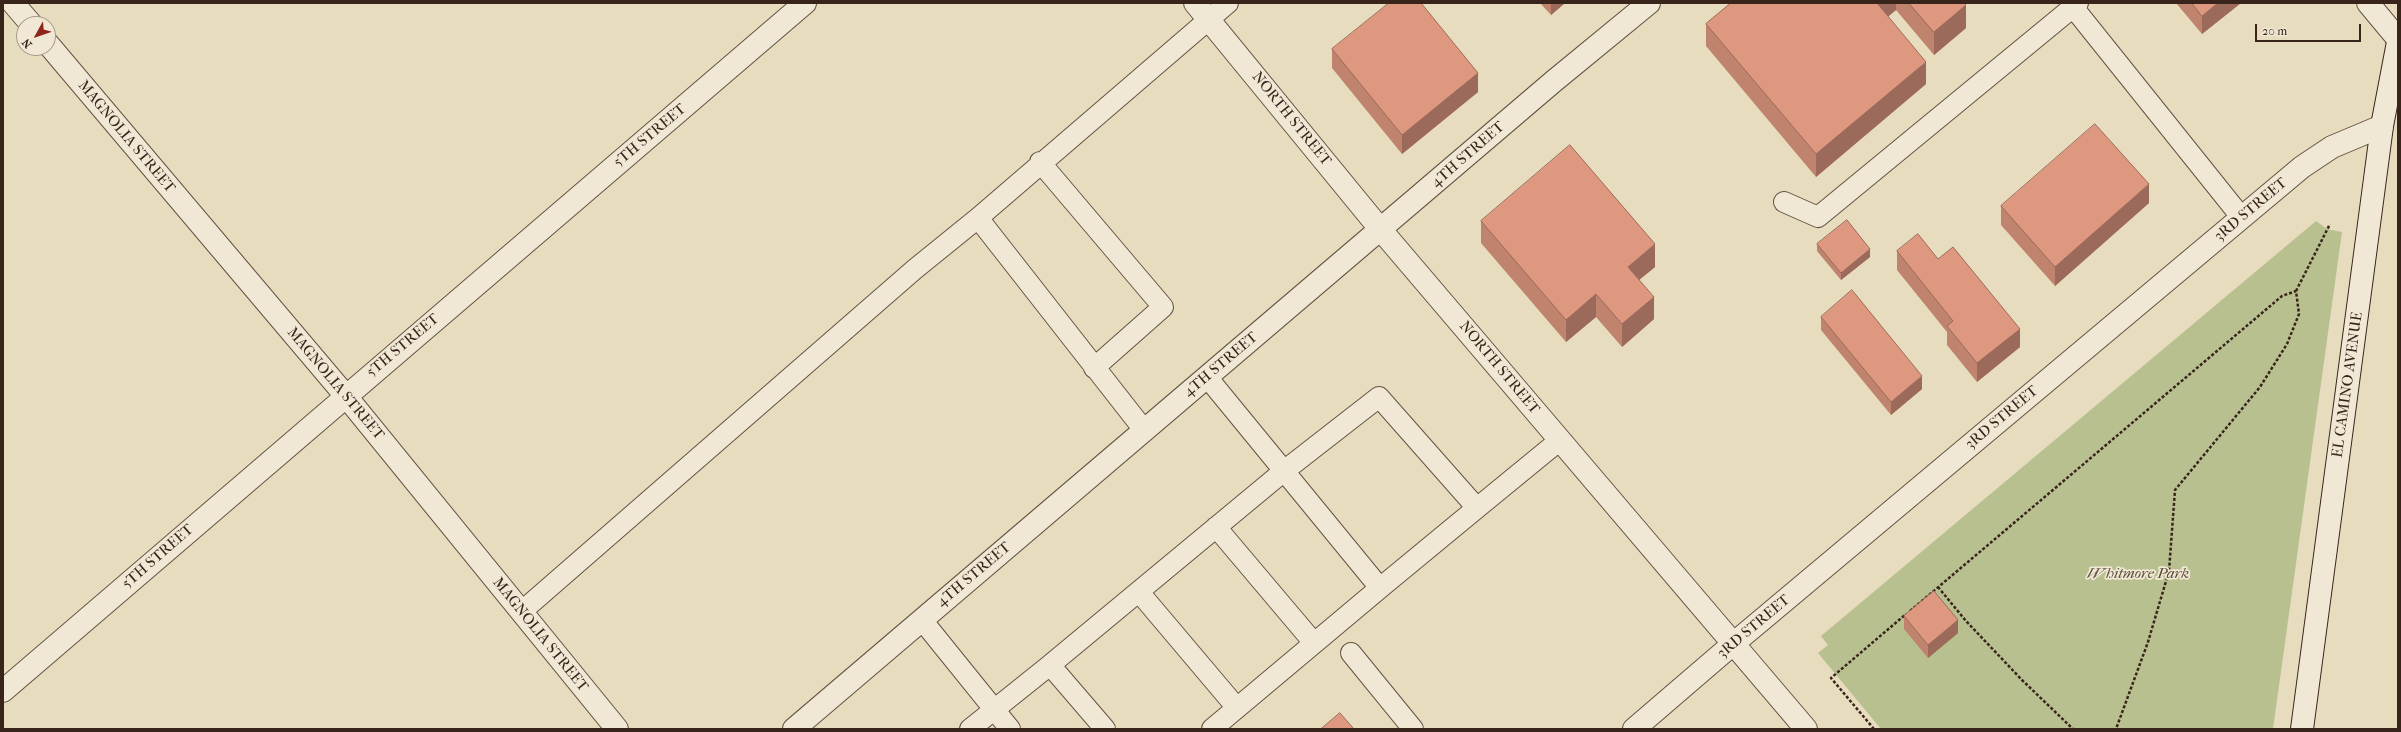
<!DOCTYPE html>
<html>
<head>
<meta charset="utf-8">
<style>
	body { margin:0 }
	#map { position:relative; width:2401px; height:732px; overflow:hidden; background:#e8dcbf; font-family:"IM FELL French Canon",serif }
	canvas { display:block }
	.frame { position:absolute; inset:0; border:4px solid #39241b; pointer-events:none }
	.north { position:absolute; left:16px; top:16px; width:40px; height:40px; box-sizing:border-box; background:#f0e8d5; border:1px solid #a79a8b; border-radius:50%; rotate:230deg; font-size:11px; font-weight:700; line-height:16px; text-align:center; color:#39241b }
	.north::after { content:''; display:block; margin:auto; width:14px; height:18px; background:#8f2418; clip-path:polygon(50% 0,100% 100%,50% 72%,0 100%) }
	.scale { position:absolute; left:2255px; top:24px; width:106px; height:18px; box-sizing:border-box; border:2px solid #39241b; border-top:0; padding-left:5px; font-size:12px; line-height:14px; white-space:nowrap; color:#39241b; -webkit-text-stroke:3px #f0e8d5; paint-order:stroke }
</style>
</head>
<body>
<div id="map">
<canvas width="2401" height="732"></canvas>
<div class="frame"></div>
<div class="north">N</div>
<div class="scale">20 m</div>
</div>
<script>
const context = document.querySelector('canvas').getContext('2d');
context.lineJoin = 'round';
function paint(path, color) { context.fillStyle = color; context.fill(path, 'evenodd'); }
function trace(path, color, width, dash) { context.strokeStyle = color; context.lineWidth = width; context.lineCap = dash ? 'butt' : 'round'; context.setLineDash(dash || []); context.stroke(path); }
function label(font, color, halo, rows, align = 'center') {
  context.font = font + ' "IM FELL French Canon",serif'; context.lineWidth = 3.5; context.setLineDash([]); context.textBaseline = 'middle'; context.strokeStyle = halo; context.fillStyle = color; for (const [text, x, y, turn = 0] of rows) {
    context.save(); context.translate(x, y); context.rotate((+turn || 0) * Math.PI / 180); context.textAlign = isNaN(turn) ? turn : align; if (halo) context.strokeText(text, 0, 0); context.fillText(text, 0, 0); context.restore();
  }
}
paint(new Path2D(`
	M 2316,221 L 2327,229 L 2342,232 L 2273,729 L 1881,729 L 1818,653 L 1828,645 L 1821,636 Z`), '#b8c090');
const lane = new Path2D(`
	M 2073,7 L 2242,218
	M 1040,162 L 1163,307 L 1094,368
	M 1784,202 L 1818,217 L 2078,3
	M 1207,377 L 1380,588 L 1212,729
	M 1144,430 L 978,218 L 1228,3
	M 1477,508 L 1560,440
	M 1216,527 L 1314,643
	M 1139,592 L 1237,708
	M 521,612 L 915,269 L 978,218
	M 922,620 L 1010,729
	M 1351,653 L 1413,729
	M 970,729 L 1050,665
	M 1105,729 L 1050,665 L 1284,471 L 1379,397 L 1477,508 L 1380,588`);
const street = new Path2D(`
	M 13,3 L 31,24
	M 1195,3 L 1381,230 L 1806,729
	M 2368,3 L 2398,39
	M 48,44 L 345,395 L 617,729
	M 3,691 L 805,3
	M 794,729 L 1554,81 L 1649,3
	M 1634,729 L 1733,644 L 2302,167 L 2332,147 L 2382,126`);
const secondary = new Path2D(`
	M 2302,729 L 2382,126 L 2398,42`);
trace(lane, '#655244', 22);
trace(street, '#655244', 24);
trace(secondary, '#39241b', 24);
trace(new Path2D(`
	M 2296,291 L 2330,224
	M 1938,587 L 1966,621 L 2022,680 L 2073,729
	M 1910,611 L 2282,296 L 2296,291 L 2299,314 L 2287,344 L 2260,387 L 2175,490 L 2169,571 L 2148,642 L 2116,729
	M 1874,729 L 1831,678 L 1906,614`), '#39241b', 2.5, [3, 2]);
trace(lane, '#f0e8d5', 20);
trace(street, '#f0e8d5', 22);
trace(secondary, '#f0e8d5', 22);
paint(new Path2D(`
	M 1540,3 L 1565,3 L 1551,15 Z
	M 1731,3 L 1967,3 L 1965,4 L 1966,28 L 1934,55 L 1896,10 L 1888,16 L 1926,84 L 1816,177 L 1706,46 L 1706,24 Z
	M 2176,3 L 2241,3 L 2202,34 Z
	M 1332,49 L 1478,92 L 1402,154 L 1332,68 Z
	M 2149,203 L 2055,286 L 2001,225 L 2001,206 Z
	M 1481,221 L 1655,267 L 1639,280 L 1654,319 L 1622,347 L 1596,317 L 1566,342 L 1481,243 Z
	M 1817,244 L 1870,257 L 1841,280 L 1817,251 Z
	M 1897,251 L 1938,259 L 2020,347 L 1977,382 L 1947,345 L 1947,332 L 1897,270 Z
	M 1821,317 L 1922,389 L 1891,415 L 1821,330 Z
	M 1904,616 L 1958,633 L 1928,658 L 1904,629 Z`), '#bf836e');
paint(new Path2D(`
	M 1551,3 L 1565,3 L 1551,15 Z
	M 1877,3 L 1896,3 L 1896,10 L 1877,26 Z
	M 2218,3 L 2241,3 L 2202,34 L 2202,16 Z
	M 1966,5 L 1966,28 L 1934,55 L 1934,32 Z
	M 1926,62 L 1926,84 L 1816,177 L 1816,154 Z
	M 1478,73 L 1478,92 L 1402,154 L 1402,135 Z
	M 2149,184 L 2149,203 L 2055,286 L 2055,267 Z
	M 1655,244 L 1655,267 L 1628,289 L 1628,267 Z
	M 1870,249 L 1870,257 L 1841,280 L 1841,273 Z
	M 1596,294 L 1596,317 L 1566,342 L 1566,320 Z
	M 1654,297 L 1654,319 L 1622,347 L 1622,324 Z
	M 2020,329 L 2020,347 L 1977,382 L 1977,363 Z
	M 1922,376 L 1922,389 L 1891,415 L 1891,402 Z
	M 1958,620 L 1958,633 L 1928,658 L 1928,645 Z`), '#9b6a5a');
const building = new Path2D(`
	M 1389,3 L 1421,3 L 1478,73 L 1402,135 L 1332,49 Z
	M 1731,3 L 1877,3 L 1926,62 L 1816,154 L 1706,24 Z
	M 1909,3 L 1964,3 L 1966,5 L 1934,32 Z
	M 2192,3 L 2218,3 L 2202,16 Z
	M 2095,124 L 2149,184 L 2055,267 L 2001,206 Z
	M 1570,145 L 1655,244 L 1628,267 L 1654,297 L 1622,324 L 1596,294 L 1566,320 L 1481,221 Z
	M 1847,220 L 1870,249 L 1841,273 L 1817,244 Z
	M 1918,234 L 1938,259 L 1953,247 L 2020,329 L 1977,363 L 1947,326 L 1953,321 L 1897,251 Z
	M 1852,290 L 1922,376 L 1891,402 L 1821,317 Z
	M 1934,591 L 1958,620 L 1928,645 L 1904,616 Z
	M 1340,713 L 1354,729 L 1321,729 Z`);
paint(building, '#de9880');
trace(building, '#9b6a5a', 1);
label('15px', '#39241b', '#f0e8d5', [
	["NORTH STREET",1291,119,51],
	["5TH STREET",650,136,-40],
	["MAGNOLIA STREET",126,137,50],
	["4TH STREET",1468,155,-41],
	["3RD STREET",2251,210,-40],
	["5TH STREET",403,346,-40],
	["4TH STREET",1221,365,-40],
	["NORTH STREET",1499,368,50],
	["MAGNOLIA STREET",335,384,50],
	["EL CAMINO AVENUE",2348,385,-82],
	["3RD STREET",2002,418,-40],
	["5TH STREET",158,557,-41],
	["4TH STREET",974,575,-40],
	["3RD STREET",1754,627,-40],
	["MAGNOLIA STREET",540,635,51]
]);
label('italic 15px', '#594b38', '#f0e8d5', [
	["Whitmore Park",2138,574]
]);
</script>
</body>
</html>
